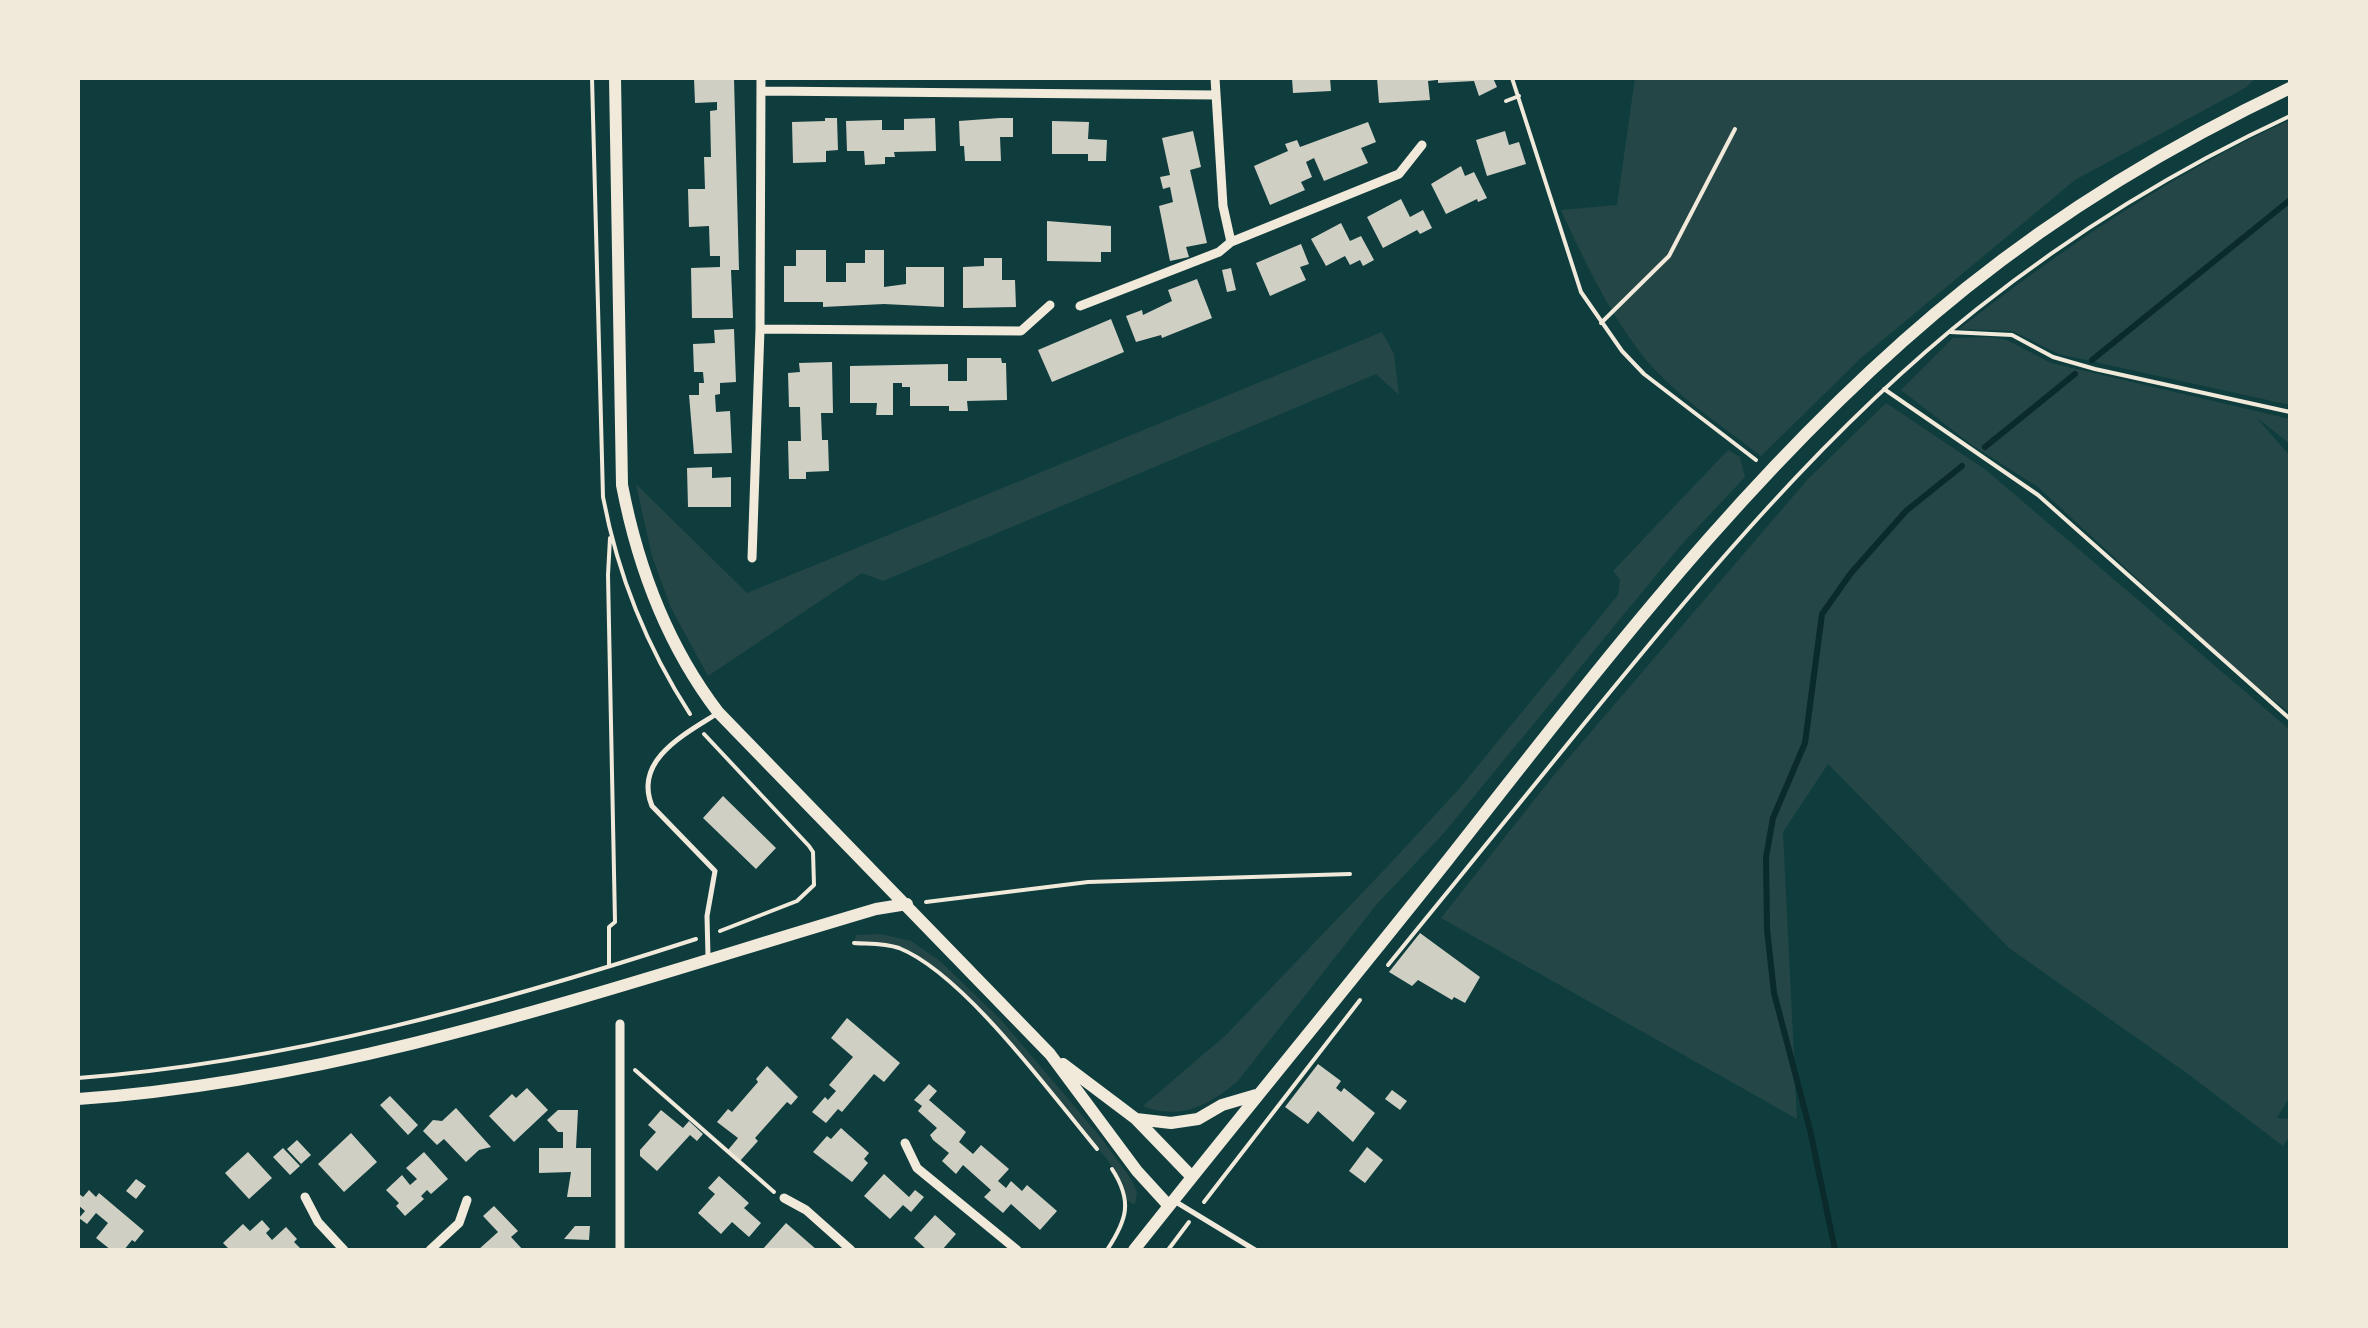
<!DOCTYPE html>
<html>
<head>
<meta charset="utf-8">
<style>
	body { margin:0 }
	#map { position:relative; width:2368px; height:1328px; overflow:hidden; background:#0f3d3e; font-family:"Archivo Narrow",sans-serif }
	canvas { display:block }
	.frame { position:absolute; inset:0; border:80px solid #f1e9da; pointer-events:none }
</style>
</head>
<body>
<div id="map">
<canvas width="2368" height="1328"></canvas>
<div class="frame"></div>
</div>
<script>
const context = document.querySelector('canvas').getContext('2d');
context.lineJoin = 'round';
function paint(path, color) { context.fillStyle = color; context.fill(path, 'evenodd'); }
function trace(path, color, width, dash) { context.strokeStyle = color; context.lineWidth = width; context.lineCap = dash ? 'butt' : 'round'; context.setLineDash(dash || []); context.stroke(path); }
paint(new Path2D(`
	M 1635,78 L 2256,78 L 2245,88 L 2075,180 L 1861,358 L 1761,456 C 1720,424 1671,393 1639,351 C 1606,307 1584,260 1561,210 L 1617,205 Z
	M 2290,120 L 2290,405 L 2059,354 L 2013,331 L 1959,329 C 2064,248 2169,175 2290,120 Z
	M 1382,332 L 1394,354 L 1399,395 L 1376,374 L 883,581 L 862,573 L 708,676 L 671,608 L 652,556 L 636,484 L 747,593 Z
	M 1991,337 L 2007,340 L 2051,363 L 2290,419 L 2290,444 L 2256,417 L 2290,456 L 2290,713 L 2246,679 L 2038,487 L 1972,445 L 1901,390 L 1953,338 Z
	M 1886,403 L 1986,470 L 2290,730 L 2290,1096 L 2277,1118 L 2290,1119 L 2290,1136 L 2283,1146 L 2188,1074 L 2009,948 L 1828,764 L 1783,832 L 1797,1119 L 1441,918 L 1554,775 L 1808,479 Z
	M 1728,450 L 1740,457 L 1745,477 L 1681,545 L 1443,834 L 1377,904 L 1237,1082 C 1209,1105 1180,1121 1143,1106 L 1226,1035 L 1386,868 L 1458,790 L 1618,595 L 1620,579 L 1613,571 Z
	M 880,934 L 911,941 L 940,961 L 1002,1021 L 1102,1139 L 1131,1179 L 1137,1192 L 1135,1205 L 1128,1201 L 1123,1183 L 1107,1159 L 1003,1035 L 937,970 L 894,945 L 854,942 L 856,935 Z`), '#244646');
trace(new Path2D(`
	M 2092,360 L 2290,200
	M 1985,447 L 2075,374
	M 1835,1250 L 1810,1130 L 1774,993 L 1767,929 L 1766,857 L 1773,818 L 1805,743 L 1822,614 L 1851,573 L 1906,511 L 1962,466`), '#0a2a2b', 6);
paint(new Path2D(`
	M 694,78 L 734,78 L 739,270 L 731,270 L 733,318 L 692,318 L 691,268 L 720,267 L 720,256 L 710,256 L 709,226 L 689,227 L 688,189 L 705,189 L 704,157 L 711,157 L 710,111 L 717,110 L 717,102 L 695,103 Z
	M 1292,78 L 1330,78 L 1331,91 L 1293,93 Z
	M 1377,78 L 1437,78 L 1437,80 L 1428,81 L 1430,100 L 1379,103 Z
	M 1438,78 L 1493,78 L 1497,87 L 1479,96 L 1474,81 L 1438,83 Z
	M 825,118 L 837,118 L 838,150 L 826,151 L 826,162 L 793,163 L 792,122 L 825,121 Z
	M 935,118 L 936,151 L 894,152 L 895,157 L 885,157 L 885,164 L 865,165 L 864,151 L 847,151 L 846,121 L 882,120 L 882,130 L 904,130 L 904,119 Z
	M 1000,118 L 1013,118 L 1013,137 L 1000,137 L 1001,161 L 965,161 L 964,146 L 960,146 L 959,121 Z
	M 1052,121 L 1089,122 L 1088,139 L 1107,140 L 1106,161 L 1088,161 L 1088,154 L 1052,154 Z
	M 1368,122 L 1376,142 L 1361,148 L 1368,163 L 1324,181 L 1314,158 L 1306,162 L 1312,177 L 1301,182 L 1305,190 L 1270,205 L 1254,166 L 1288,151 L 1285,144 L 1297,140 L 1300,147 Z
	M 1193,131 L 1201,167 L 1190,170 L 1207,243 L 1186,247 L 1189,257 L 1170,261 L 1159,206 L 1173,202 L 1170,187 L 1163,189 L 1160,177 L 1170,175 L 1162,138 Z
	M 1505,131 L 1509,145 L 1519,142 L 1526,164 L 1487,176 L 1476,140 Z
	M 1461,166 L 1465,176 L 1474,172 L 1487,198 L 1478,202 L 1477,199 L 1446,214 L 1431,184 Z
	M 1401,199 L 1410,217 L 1423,210 L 1432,228 L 1420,234 L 1417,230 L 1383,248 L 1367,217 Z
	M 1047,221 L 1111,226 L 1111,252 L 1101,252 L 1101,262 L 1047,261 Z
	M 1341,223 L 1350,241 L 1361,236 L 1374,260 L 1363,266 L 1360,260 L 1350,265 L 1345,256 L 1326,266 L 1311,239 Z
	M 1301,244 L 1309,264 L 1300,267 L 1306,280 L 1270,296 L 1256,263 Z
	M 796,250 L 826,250 L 826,282 L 846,282 L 846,263 L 865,263 L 865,250 L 884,250 L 884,287 L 906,284 L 906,267 L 944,267 L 944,307 L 884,304 L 823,307 L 823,302 L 784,302 L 784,266 L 796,266 Z
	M 984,258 L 1002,258 L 1002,280 L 1015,280 L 1016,307 L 963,308 L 963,267 L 984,266 Z
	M 1231,268 L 1236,290 L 1227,292 L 1222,270 Z
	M 1197,279 L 1212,318 L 1162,338 L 1161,335 L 1136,342 L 1126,316 L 1142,310 L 1143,315 L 1172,301 L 1168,290 Z
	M 1111,319 L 1124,352 L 1052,382 L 1038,350 Z
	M 734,329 L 736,382 L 720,383 L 720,394 L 715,395 L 716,412 L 730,411 L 732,453 L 694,454 L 689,395 L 699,395 L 699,383 L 704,383 L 703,372 L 694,372 L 693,344 L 715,343 L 714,330 Z
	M 967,358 L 1001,358 L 1002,363 L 1006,363 L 1007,400 L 967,401 L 968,411 L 949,411 L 949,406 L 910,406 L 910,387 L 902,387 L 902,383 L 893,383 L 893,415 L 876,415 L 877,403 L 850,403 L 850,366 L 948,364 L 948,381 L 967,381 Z
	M 832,362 L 833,413 L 821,413 L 822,440 L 828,440 L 829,471 L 806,472 L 806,479 L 789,479 L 788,441 L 801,441 L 800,407 L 789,407 L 788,373 L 800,372 L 799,363 Z
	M 712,467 L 712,478 L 731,477 L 731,507 L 688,507 L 687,468 Z
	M 723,796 L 776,848 L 756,869 L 703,818 Z
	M 1420,933 L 1480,977 L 1465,1003 L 1454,997 L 1452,1000 L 1418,980 L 1412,986 L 1389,972 Z
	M 847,1018 L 900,1063 L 884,1082 L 874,1074 L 842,1112 L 838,1109 L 826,1123 L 812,1112 L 825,1097 L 828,1100 L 836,1091 L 829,1085 L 853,1057 L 831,1038 Z
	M 1318,1064 L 1341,1081 L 1336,1088 L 1341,1092 L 1344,1088 L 1375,1113 L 1353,1142 L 1318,1111 L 1308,1124 L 1285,1107 Z
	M 767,1066 L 798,1097 L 791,1105 L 787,1102 L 755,1138 L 758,1141 L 740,1161 L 728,1150 L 738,1138 L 717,1122 L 728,1109 L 732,1112 L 758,1082 L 756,1079 Z
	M 929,1084 L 937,1091 L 929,1100 L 966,1132 L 959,1142 L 973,1154 L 981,1145 L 1009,1169 L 998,1181 L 1006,1188 L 1011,1181 L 1022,1191 L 1027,1185 L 1057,1211 L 1040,1230 L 1011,1204 L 1003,1213 L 984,1197 L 991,1190 L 963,1165 L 956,1174 L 942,1161 L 949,1153 L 933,1140 L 930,1135 L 937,1128 L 918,1111 L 922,1106 L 914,1100 Z
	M 527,1088 L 548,1110 L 514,1142 L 489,1116 L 512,1094 L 516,1098 Z
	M 1392,1090 L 1407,1101 L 1400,1110 L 1385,1099 Z
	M 390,1096 L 418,1125 L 408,1135 L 380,1105 Z
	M 456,1108 L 491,1147 L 479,1150 L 466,1162 L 444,1139 L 437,1145 L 423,1131 L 433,1120 L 442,1121 Z
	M 558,1110 L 578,1110 L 576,1148 L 591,1148 L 591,1197 L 567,1197 L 571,1172 L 539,1173 L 539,1148 L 563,1148 L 563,1132 L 558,1132 L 547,1120 Z
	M 661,1110 L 683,1128 L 689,1121 L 703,1134 L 697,1141 L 690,1135 L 657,1171 L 640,1156 L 640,1150 L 656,1132 L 648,1125 Z
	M 841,1128 L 869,1153 L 864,1159 L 868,1163 L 852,1182 L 813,1152 L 827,1136 L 831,1139 Z
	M 351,1133 L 377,1162 L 344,1192 L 318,1164 Z
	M 297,1140 L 311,1155 L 301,1164 L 287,1149 Z
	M 1367,1147 L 1383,1160 L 1365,1183 L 1349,1171 Z
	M 283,1148 L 300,1166 L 290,1175 L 273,1157 Z
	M 248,1152 L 272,1178 L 249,1199 L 225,1173 Z
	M 424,1152 L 448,1179 L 431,1194 L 427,1190 L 421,1196 L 424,1199 L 405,1216 L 396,1206 L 399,1203 L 386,1190 L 402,1175 L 410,1185 L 417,1179 L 406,1168 Z
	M 884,1174 L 909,1197 L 915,1190 L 924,1197 L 911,1212 L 903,1205 L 890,1219 L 864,1196 Z
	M 719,1176 L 749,1203 L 744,1208 L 761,1223 L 749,1237 L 732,1222 L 721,1234 L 698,1213 L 715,1194 L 708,1188 Z
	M 136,1179 L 146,1186 L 136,1199 L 126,1191 Z
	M 89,1190 L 96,1197 L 99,1193 L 144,1231 L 135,1242 L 132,1240 L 124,1250 L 111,1250 L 96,1238 L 108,1223 L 96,1213 L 87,1224 L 79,1218 L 85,1211 L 78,1205 L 78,1193 L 83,1197 Z
	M 494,1206 L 518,1231 L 511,1237 L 523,1250 L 478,1250 L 498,1232 L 483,1216 Z
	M 935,1215 L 956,1234 L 942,1250 L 927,1250 L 914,1238 Z
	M 262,1220 L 270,1229 L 266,1233 L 272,1240 L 286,1227 L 297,1239 L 294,1242 L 302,1250 L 230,1250 L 223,1243 L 243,1224 L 250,1231 Z
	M 786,1223 L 801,1236 L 817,1250 L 762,1250 Z
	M 575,1226 L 590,1226 L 589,1240 L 564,1239 Z`), '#cfcfc3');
trace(new Path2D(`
	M 592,78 L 603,497 C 618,576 646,646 690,714
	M 1512,78 L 1581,292 L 1622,351 L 1644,374 L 1756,460
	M 1506,101 L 1519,96
	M 1601,323 L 1669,256 L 1735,129
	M 1950,332 L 2012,335 L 2053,357 L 2095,369 L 2290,412
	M 1884,389 L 2038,495 L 2290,719
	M 704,734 L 809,846 L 813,852 L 814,885 L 797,901 L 720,931
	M 926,902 L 1088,882 L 1350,874
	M 854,943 C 869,944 885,943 899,948 C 964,974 1051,1094 1097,1149
	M 1388,965 C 1453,885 1518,806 1583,725 C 1703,578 1827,428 1977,309 C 2074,232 2178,168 2290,116
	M 609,966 L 609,927 L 615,922 L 608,575 L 610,538
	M 635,1070 L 774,1192
	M 78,1078 C 289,1062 495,1004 696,939
	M 1204,1202 L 1360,1000
	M 1107,1250 C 1127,1220 1133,1201 1112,1169
	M 1168,1250 L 1189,1222`), '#f1e9da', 4);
trace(new Path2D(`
	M 708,956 L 707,916 L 715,871 L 652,806 C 633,760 685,734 718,713
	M 1176,1202 L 1255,1250`), '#f1e9da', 5);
trace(new Path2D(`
	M 761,91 L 1216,95
	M 1231,242 L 1399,174 L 1422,145
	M 1080,306 L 1219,252 L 1231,242 L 1223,206 L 1215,78
	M 760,329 L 1021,331 L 1050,305
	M 752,558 L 760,329 L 761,78
	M 620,1024 L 620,1250
	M 905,1143 L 917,1168 L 1017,1250
	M 305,1197 L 318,1222 L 344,1250
	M 784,1198 L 806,1210 L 851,1250
	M 430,1250 L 459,1223 L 467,1200`), '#f1e9da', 9);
trace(new Path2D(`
	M 615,78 L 622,485 C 638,568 667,645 718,712 L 1050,1054 L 1137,1171 L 1169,1206
	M 1063,1064 L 1136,1119 L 1192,1177
	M 78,1099 C 351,1080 615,986 876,909 L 907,904
	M 1136,1119 L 1171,1123 L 1198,1119 L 1222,1105 L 1256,1095
	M 1134,1250 C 1237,1120 1343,992 1447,861 C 1606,659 1764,450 1966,288 C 2066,208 2174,143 2290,88`), '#f1e9da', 12);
</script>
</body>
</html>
